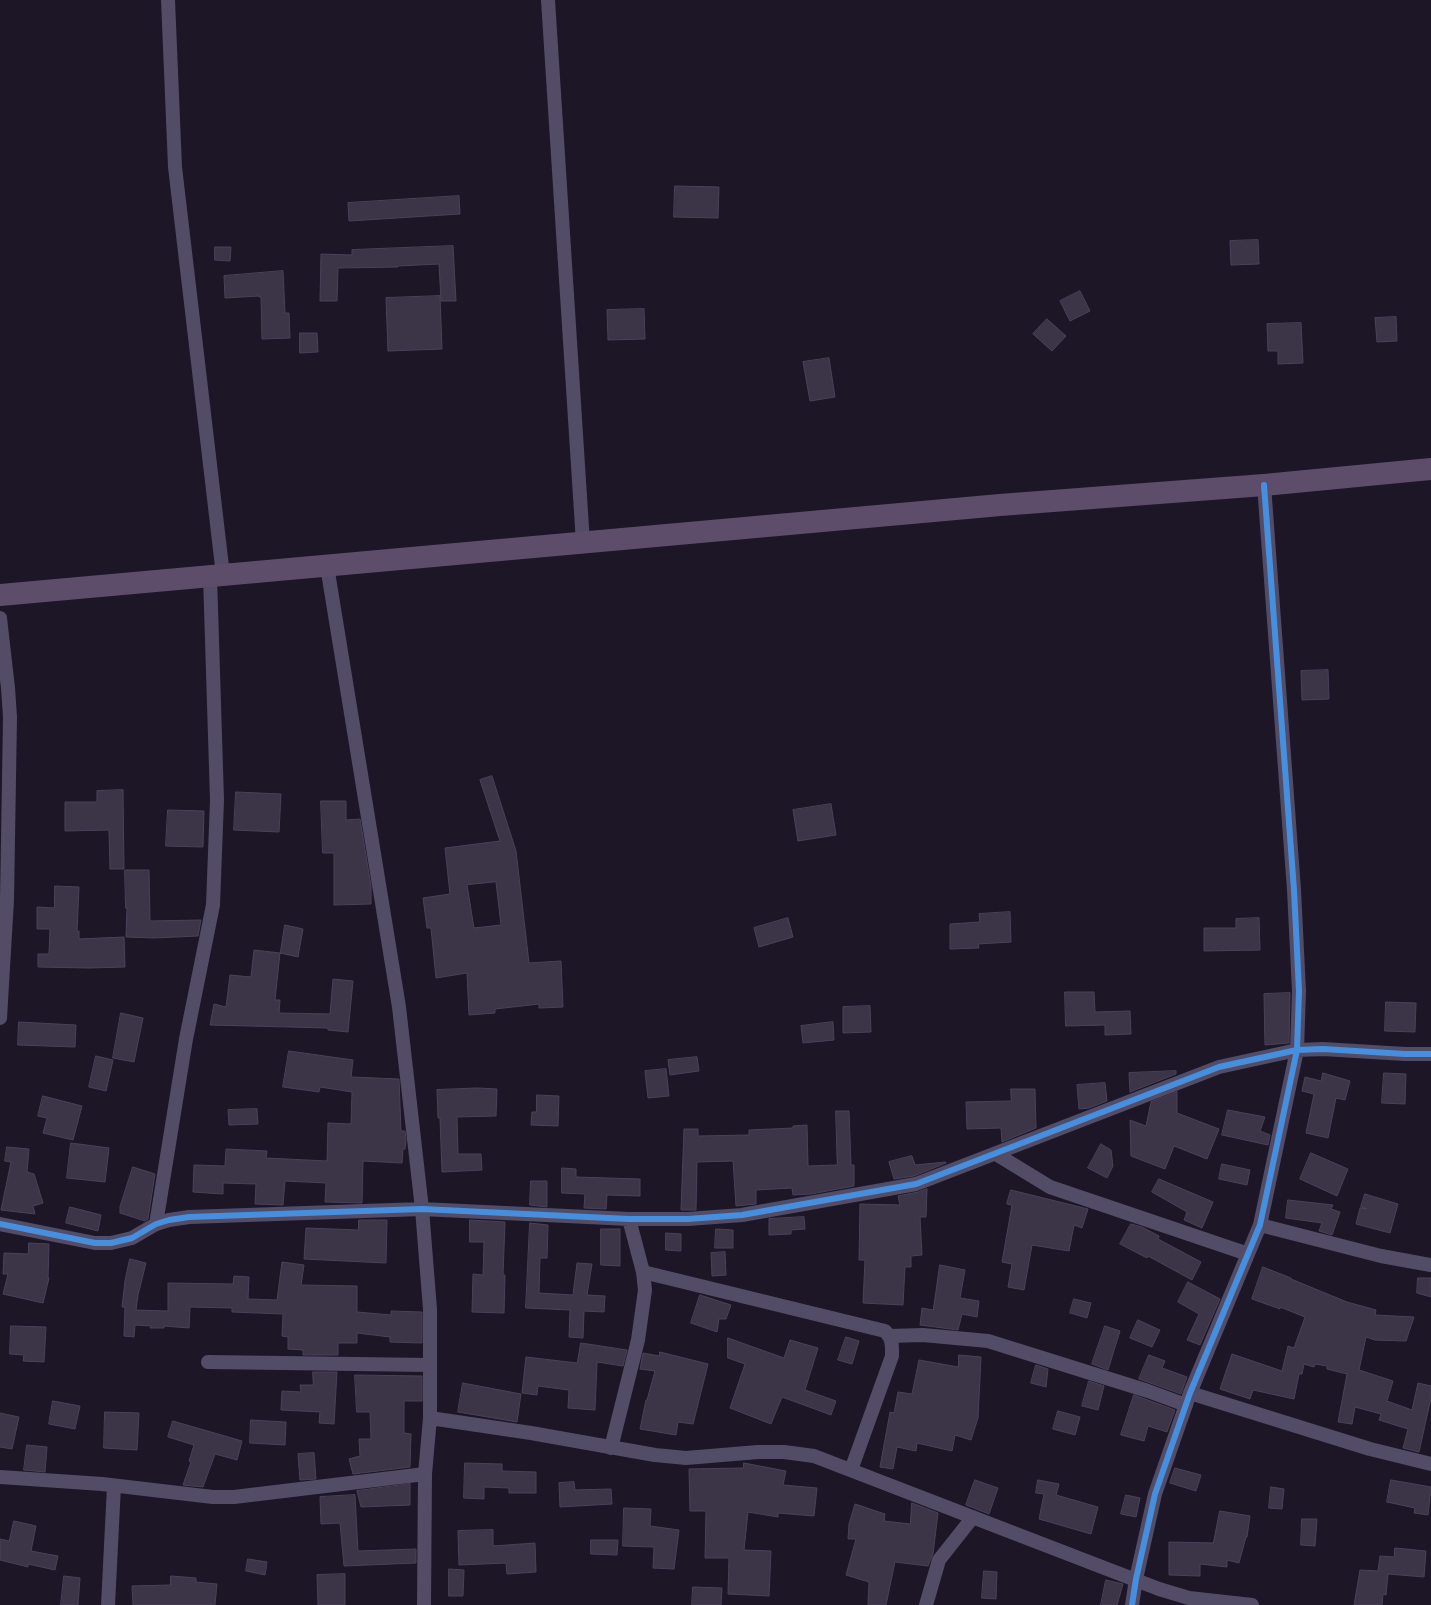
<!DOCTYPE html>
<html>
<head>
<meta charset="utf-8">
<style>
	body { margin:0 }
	canvas { display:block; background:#1c1627 }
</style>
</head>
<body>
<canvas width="1431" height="1605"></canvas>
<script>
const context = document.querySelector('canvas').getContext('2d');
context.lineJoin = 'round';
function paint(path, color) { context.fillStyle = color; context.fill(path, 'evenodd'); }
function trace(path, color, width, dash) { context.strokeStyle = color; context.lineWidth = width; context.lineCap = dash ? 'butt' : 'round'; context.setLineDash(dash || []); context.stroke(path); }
const building = new Path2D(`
	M 675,186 L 719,187 L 718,218 L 674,217 Z
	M 459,196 L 460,214 L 349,221 L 348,203 Z
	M 1258,240 L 1259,264 L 1231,265 L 1230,241 Z
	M 453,246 L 456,301 L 441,301 L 439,264 L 398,266 L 398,267 L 338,268 L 337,301 L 320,301 L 321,254 L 352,255 L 352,250 Z
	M 215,247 L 231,247 L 230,261 L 215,260 Z
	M 283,271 L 285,313 L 289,313 L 290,338 L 262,339 L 261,297 L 259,297 L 259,296 L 225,298 L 224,276 Z
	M 1080,291 L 1090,311 L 1070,321 L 1060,301 Z
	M 440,296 L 442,349 L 388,351 L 386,298 Z
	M 644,309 L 645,339 L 608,340 L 607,310 Z
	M 1396,317 L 1397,341 L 1377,342 L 1375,318 Z
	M 1047,319 L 1066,336 L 1052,351 L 1033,334 Z
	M 1301,323 L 1303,363 L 1278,364 L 1278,351 L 1268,351 L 1267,324 Z
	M 300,333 L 317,333 L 318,352 L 300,353 Z
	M 829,358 L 835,397 L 810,401 L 803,362 Z
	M 1328,670 L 1329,699 L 1302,700 L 1301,671 Z
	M 492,776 L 516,851 L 529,963 L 561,961 L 563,1007 L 539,1008 L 539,1004 L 495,1009 L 495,1013 L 469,1015 L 467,973 L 436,978 L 431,928 L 427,928 L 423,898 L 450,894 L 445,848 L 500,841 L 480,780 ZM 496,882 L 501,925 L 474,928 L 467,885 Z
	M 123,790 L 124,869 L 110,869 L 109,830 L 65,831 L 65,802 L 97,802 L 97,791 Z
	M 236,792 L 281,794 L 279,832 L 234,830 Z
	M 321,801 L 346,801 L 346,820 L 360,819 L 371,886 L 371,904 L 334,905 L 334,853 L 323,853 Z
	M 831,804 L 836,835 L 798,841 L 793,810 Z
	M 168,810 L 204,811 L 203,847 L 166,846 Z
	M 125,870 L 149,870 L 150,921 L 201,920 L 198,936 L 154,938 L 126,937 L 127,908 L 126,908 Z
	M 55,886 L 79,887 L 77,931 L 79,931 L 79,939 L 124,937 L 125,967 L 89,968 L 38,967 L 38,954 L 49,954 L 50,929 L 37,929 L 37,907 L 54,908 Z
	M 1010,912 L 1011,942 L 978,944 L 979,948 L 950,949 L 950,924 L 980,922 L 979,914 Z
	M 788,918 L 793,937 L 759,947 L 754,928 Z
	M 1259,918 L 1260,950 L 1204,951 L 1204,928 L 1236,928 L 1236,919 Z
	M 285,925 L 303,929 L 298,957 L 280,953 L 275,1000 L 280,1000 L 279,1013 L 330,1014 L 333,979 L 353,981 L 348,1032 L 328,1030 L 328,1028 L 210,1025 L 214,1004 L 226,1007 L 230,975 L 251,977 L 254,950 L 280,953 Z
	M 1065,992 L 1094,992 L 1095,1012 L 1130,1011 L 1131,1034 L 1105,1035 L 1105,1025 L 1066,1026 Z
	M 1290,993 L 1289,1043 L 1265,1045 L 1264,994 Z
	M 1386,1002 L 1416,1003 L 1415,1032 L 1385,1031 Z
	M 870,1006 L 871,1032 L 843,1033 L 843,1007 Z
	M 121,1013 L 143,1018 L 134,1062 L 113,1058 Z
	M 19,1022 L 76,1025 L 75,1047 L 18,1045 Z
	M 833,1022 L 834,1040 L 803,1043 L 801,1026 Z
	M 289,1051 L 353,1060 L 351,1077 L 399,1079 L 401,1131 L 405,1131 L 406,1140 L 405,1149 L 403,1149 L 402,1163 L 363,1161 L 362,1203 L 325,1202 L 326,1183 L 285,1181 L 283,1205 L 255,1204 L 256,1184 L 223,1183 L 223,1194 L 193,1192 L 194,1165 L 225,1166 L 226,1149 L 267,1151 L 266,1158 L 327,1161 L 328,1123 L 351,1124 L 352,1092 L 320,1087 L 319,1092 L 283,1087 Z
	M 96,1056 L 113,1060 L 106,1091 L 89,1087 Z
	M 697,1057 L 699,1071 L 670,1075 L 668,1060 Z
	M 666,1069 L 669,1096 L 648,1098 L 645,1071 Z
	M 1176,1071 L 1176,1074 L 1130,1092 L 1129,1073 Z
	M 1323,1073 L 1350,1081 L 1345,1100 L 1336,1098 L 1328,1138 L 1306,1133 L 1314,1094 L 1302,1091 L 1305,1077 L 1321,1081 Z
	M 1384,1073 L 1406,1074 L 1405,1104 L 1382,1103 Z
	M 1105,1083 L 1107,1101 L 1089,1108 L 1079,1109 L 1077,1085 Z
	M 477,1088 L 497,1089 L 496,1116 L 457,1117 L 458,1154 L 481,1154 L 482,1170 L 442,1172 L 440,1118 L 438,1118 L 437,1090 Z
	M 1011,1089 L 1035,1089 L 1036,1128 L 1002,1142 L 1001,1128 L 967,1129 L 966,1102 L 1011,1101 Z
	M 1177,1092 L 1177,1113 L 1219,1129 L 1207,1159 L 1174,1146 L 1165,1169 L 1131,1156 L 1130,1120 L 1146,1126 L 1151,1102 Z
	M 537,1095 L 559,1096 L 558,1126 L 531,1125 L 532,1112 L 536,1112 Z
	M 43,1096 L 82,1106 L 73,1140 L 43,1133 L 47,1118 L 38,1116 Z
	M 257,1109 L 258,1124 L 229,1125 L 228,1110 Z
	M 1228,1110 L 1265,1117 L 1260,1131 L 1270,1135 L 1268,1145 L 1222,1135 Z
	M 836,1111 L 849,1111 L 851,1165 L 854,1165 L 854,1186 L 811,1194 L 793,1195 L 792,1188 L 756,1190 L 756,1204 L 736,1206 L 733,1161 L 697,1162 L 696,1210 L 681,1210 L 684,1129 L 698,1129 L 698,1136 L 749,1135 L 749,1130 L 793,1128 L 793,1126 L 807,1125 L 808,1166 L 837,1165 Z
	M 71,1143 L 109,1148 L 105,1182 L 67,1178 Z
	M 1101,1144 L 1111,1150 L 1113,1166 L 1107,1178 L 1088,1168 Z
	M 7,1147 L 29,1149 L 27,1172 L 34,1174 L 43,1203 L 33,1206 L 35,1214 L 1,1210 L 11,1162 L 5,1161 Z
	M 1311,1153 L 1348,1169 L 1337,1196 L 1300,1179 Z
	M 912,1156 L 915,1165 L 946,1162 L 946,1163 L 914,1176 L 894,1179 L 889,1162 Z
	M 1222,1164 L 1250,1170 L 1247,1185 L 1219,1179 Z
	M 133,1167 L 155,1174 L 148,1219 L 145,1221 L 120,1213 L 120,1207 Z
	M 562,1168 L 576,1169 L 576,1177 L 640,1179 L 640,1196 L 607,1195 L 606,1209 L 584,1208 L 585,1194 L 562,1193 Z
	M 1159,1179 L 1213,1202 L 1202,1228 L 1184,1220 L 1187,1212 L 1152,1192 Z
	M 531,1181 L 547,1181 L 547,1207 L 530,1205 Z
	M 927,1189 L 926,1217 L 920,1217 L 922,1255 L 911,1256 L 911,1267 L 905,1267 L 903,1305 L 863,1303 L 865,1260 L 859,1260 L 860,1204 L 900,1205 L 898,1196 L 918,1192 Z
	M 1011,1190 L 1088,1209 L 1082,1228 L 1074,1225 L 1069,1251 L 1032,1245 L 1024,1290 L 1008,1287 L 1012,1264 L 1002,1262 L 1012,1205 L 1007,1204 Z
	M 1365,1194 L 1398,1204 L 1390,1233 L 1356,1224 L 1360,1208 L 1367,1209 L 1361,1207 Z
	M 1288,1200 L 1333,1205 L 1331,1209 L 1340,1212 L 1332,1235 L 1319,1231 L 1322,1223 L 1286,1218 Z
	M 70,1207 L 101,1215 L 98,1231 L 66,1223 Z
	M 804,1217 L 805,1229 L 791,1230 L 791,1234 L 769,1235 L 769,1219 Z
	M 359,1220 L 387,1220 L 386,1263 L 304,1259 L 306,1228 L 358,1230 Z
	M 470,1220 L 505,1222 L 503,1275 L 505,1275 L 504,1313 L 472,1312 L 473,1274 L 483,1275 L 484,1242 L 470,1242 Z
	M 530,1223 L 548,1225 L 547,1258 L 540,1258 L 539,1293 L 573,1295 L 577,1263 L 592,1264 L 587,1295 L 605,1296 L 604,1312 L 584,1311 L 583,1338 L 569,1337 L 570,1310 L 526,1308 Z
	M 1131,1224 L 1142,1227 L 1159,1236 L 1158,1239 L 1201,1262 L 1192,1280 L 1148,1256 L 1147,1258 L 1120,1244 Z
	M 601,1229 L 620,1229 L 620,1266 L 601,1265 Z
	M 716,1229 L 733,1230 L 733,1248 L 715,1248 Z
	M 666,1233 L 681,1234 L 681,1251 L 666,1250 Z
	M 29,1243 L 49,1244 L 48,1278 L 49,1278 L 43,1303 L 3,1294 L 8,1274 L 3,1274 L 4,1253 L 28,1254 Z
	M 725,1252 L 726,1275 L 712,1276 L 711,1253 Z
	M 130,1259 L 146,1263 L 138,1295 L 136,1310 L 168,1311 L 168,1283 L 233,1284 L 234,1276 L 249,1277 L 248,1299 L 277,1300 L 282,1262 L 304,1265 L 301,1285 L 357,1286 L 357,1312 L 391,1315 L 391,1311 L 422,1312 L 422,1343 L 390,1342 L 390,1337 L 357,1333 L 357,1343 L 338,1343 L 338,1355 L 303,1355 L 303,1350 L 288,1349 L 288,1337 L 282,1336 L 283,1314 L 232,1312 L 232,1308 L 190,1307 L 189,1328 L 164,1326 L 164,1328 L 150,1328 L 151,1326 L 135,1325 L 134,1337 L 124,1336 L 125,1307 L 122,1307 L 125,1281 Z
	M 940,1265 L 965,1270 L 960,1298 L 979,1301 L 977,1317 L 962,1314 L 958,1330 L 920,1325 L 922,1308 L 933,1310 Z
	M 1263,1267 L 1291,1278 L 1291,1279 L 1347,1302 L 1376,1310 L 1375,1315 L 1414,1317 L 1406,1341 L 1375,1340 L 1366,1337 L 1359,1370 L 1393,1381 L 1387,1401 L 1412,1410 L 1418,1383 L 1431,1386 L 1431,1398 L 1419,1452 L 1403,1448 L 1408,1429 L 1379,1420 L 1381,1414 L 1355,1407 L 1352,1424 L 1338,1422 L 1347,1374 L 1327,1369 L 1327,1366 L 1315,1364 L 1314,1367 L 1304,1364 L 1302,1374 L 1299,1374 L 1294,1399 L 1253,1390 L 1250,1399 L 1220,1389 L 1232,1354 L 1282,1371 L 1288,1346 L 1294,1348 L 1305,1317 L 1280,1307 L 1280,1309 L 1252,1299 Z
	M 1418,1278 L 1431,1278 L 1431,1297 L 1417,1293 Z
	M 1188,1282 L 1220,1299 L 1200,1345 L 1187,1340 L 1199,1314 L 1178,1302 Z
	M 700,1295 L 731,1305 L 726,1319 L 719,1319 L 717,1332 L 691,1323 Z
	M 1074,1299 L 1091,1303 L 1087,1318 L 1070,1313 Z
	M 1138,1320 L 1160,1330 L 1152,1347 L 1130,1338 Z
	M 11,1326 L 46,1327 L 44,1362 L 23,1361 L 24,1355 L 10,1354 Z
	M 1105,1326 L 1120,1331 L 1108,1370 L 1092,1364 Z
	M 846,1337 L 859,1341 L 852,1364 L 838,1360 Z
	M 728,1338 L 784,1358 L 790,1340 L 818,1348 L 805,1390 L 836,1401 L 831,1415 L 782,1397 L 771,1424 L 730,1408 L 745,1364 L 728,1358 Z
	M 581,1343 L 627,1350 L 623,1366 L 597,1362 L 595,1410 L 568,1408 L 569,1390 L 538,1386 L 537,1395 L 522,1393 L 526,1357 L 577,1363 Z
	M 660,1352 L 708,1364 L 693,1424 L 678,1422 L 676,1435 L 640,1429 L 646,1400 L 647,1400 L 655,1371 L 640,1369 L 643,1353 L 659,1356 Z
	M 959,1355 L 981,1357 L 978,1418 L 971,1440 L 955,1435 L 952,1451 L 917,1443 L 916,1451 L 897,1447 L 893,1469 L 880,1467 L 890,1412 L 894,1413 L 898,1392 L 912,1394 L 919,1360 L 958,1367 Z
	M 1149,1355 L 1165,1361 L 1162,1368 L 1187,1377 L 1181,1394 L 1139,1379 Z
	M 1036,1365 L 1048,1369 L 1046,1387 L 1031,1383 Z
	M 313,1372 L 337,1372 L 334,1424 L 319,1423 L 320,1412 L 281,1410 L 282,1391 L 301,1392 L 300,1385 L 313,1385 Z
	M 355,1375 L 422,1376 L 422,1401 L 404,1401 L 404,1433 L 411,1434 L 410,1467 L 353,1474 L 349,1459 L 360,1456 L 359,1439 L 371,1439 L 370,1412 L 357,1412 Z
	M 1089,1381 L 1104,1386 L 1098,1410 L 1082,1406 Z
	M 463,1383 L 521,1394 L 517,1422 L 458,1412 Z
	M 1134,1395 L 1175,1410 L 1167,1432 L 1148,1426 L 1144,1441 L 1121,1435 Z
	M 53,1401 L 80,1406 L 75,1429 L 49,1424 Z
	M 1058,1411 L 1080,1417 L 1075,1435 L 1053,1429 Z
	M 105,1412 L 139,1413 L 137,1450 L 104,1448 Z
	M 0,1413 L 19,1417 L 12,1449 L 0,1447 Z
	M 251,1420 L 286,1422 L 285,1445 L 250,1443 Z
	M 173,1421 L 242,1441 L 237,1460 L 215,1454 L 203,1487 L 183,1485 L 191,1462 L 189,1461 L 194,1445 L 168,1437 Z
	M 27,1445 L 47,1447 L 45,1472 L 24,1470 Z
	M 314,1453 L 316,1479 L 300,1480 L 298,1454 Z
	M 465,1463 L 502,1464 L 502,1471 L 536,1472 L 536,1493 L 509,1493 L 509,1488 L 484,1487 L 484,1499 L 464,1498 Z
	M 744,1463 L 786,1471 L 783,1485 L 817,1488 L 814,1516 L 778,1513 L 778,1517 L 748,1512 L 744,1550 L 771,1551 L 769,1596 L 728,1594 L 729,1558 L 705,1558 L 706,1511 L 690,1511 L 689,1469 L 743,1468 Z
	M 1175,1468 L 1201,1475 L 1196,1491 L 1170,1483 Z
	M 975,1480 L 998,1488 L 989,1514 L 966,1505 Z
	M 1038,1480 L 1059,1484 L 1056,1495 L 1098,1507 L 1091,1534 L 1039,1519 L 1044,1494 L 1036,1493 Z
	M 1391,1480 L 1431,1487 L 1428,1515 L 1414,1513 L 1415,1508 L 1387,1502 Z
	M 574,1482 L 575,1490 L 611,1489 L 612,1504 L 560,1507 L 559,1483 Z
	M 410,1484 L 410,1505 L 361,1507 L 357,1491 Z
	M 1271,1487 L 1284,1489 L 1282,1509 L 1269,1508 Z
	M 355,1495 L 358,1551 L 416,1549 L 416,1563 L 344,1566 L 340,1523 L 321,1524 L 320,1497 Z
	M 1126,1495 L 1140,1498 L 1136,1517 L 1121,1514 Z
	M 912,1503 L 938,1513 L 933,1554 L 928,1566 L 895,1562 L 886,1605 L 868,1605 L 869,1582 L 846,1575 L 856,1539 L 848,1539 L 849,1524 L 855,1504 L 885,1514 L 884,1521 L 910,1524 Z
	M 624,1508 L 651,1509 L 650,1526 L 679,1530 L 674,1569 L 653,1568 L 654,1547 L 623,1546 Z
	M 1220,1511 L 1250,1516 L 1247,1537 L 1246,1537 L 1239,1563 L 1227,1560 L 1227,1567 L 1200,1564 L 1200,1576 L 1169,1575 L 1169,1542 L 1213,1543 Z
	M 1302,1519 L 1317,1519 L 1315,1546 L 1301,1545 Z
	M 14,1521 L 36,1526 L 31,1551 L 58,1556 L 55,1570 L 28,1564 L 28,1567 L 0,1560 L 0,1539 L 9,1541 Z
	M 493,1530 L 493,1546 L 535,1543 L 536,1572 L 507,1574 L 506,1563 L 459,1565 L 458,1531 Z
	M 591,1540 L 618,1540 L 617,1555 L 591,1554 Z
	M 1395,1548 L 1426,1551 L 1424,1577 L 1388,1574 L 1386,1595 L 1383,1594 L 1382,1605 L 1354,1605 L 1360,1570 L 1378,1571 L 1380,1556 L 1394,1557 Z
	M 248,1559 L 267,1562 L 265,1575 L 246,1571 Z
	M 449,1569 L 464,1570 L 463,1596 L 449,1596 Z
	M 984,1571 L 997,1572 L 996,1599 L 982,1598 Z
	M 345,1574 L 345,1605 L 318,1605 L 317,1575 Z
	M 64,1576 L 80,1578 L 78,1605 L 61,1605 Z
	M 171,1576 L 196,1578 L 196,1582 L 217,1584 L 215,1605 L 133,1605 L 132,1586 L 170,1585 Z
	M 1106,1580 L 1123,1584 L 1117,1605 L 1101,1605 Z
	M 693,1587 L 722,1588 L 721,1605 L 692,1605 Z`);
paint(building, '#3c3548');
trace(building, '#4a4159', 1);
trace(new Path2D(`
	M 168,0 L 175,167 L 223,575
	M 548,0 L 583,543
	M 327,566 L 399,1007 L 422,1209 L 430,1309 L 430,1418 L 425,1474 L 424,1605
	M 0,618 L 8,688 L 10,717 L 7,900 L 0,1018
	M 996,1154 L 1050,1187 L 1248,1254
	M 0,1224 L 95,1243 L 111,1243 L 132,1238 L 156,1224 L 169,1220 L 189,1217 L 422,1209 L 629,1219 L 688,1219 L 742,1215 L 916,1184 L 1219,1067 L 1297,1050 L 1323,1049 L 1405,1054 L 1431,1054
	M 156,1224 L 186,1039 L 213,905 L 217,800 L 210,576
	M 1260,1225 L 1381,1256 L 1431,1265
	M 643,1272 L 885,1331 C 893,1339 892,1346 892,1356 L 851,1470
	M 890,1336 L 923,1335 L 988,1341 L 1148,1391 L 1186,1405
	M 208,1362 L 430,1365
	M 1190,1393 L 1370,1449 L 1431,1464
	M 430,1418 L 531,1433 L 655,1455 L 686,1458 L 758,1452 L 784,1452 L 814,1456 L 1159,1589 L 1189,1598 L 1252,1605
	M 611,1448 L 638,1340 L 645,1290 L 643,1272 L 629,1219
	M 0,1477 L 102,1484 L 213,1497 L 234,1497 L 425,1474
	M 108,1605 L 114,1486
	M 926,1605 L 939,1560 L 973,1517
	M 1132,1605 L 1136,1579 L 1155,1494 L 1190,1393 L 1260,1225 L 1297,1050 L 1299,991 L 1294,890 L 1264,485`), '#524c67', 14);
trace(new Path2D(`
	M 0,595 L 1000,505 L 1264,485 L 1431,469`), '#5d4d6b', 22);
trace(new Path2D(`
	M 0,1224 L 95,1243 L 111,1243 L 132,1238 L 156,1224 L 169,1220 L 189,1217 L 422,1209 L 629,1219 L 688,1219 L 742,1215 L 916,1184 L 1219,1067 L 1297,1050 L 1323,1049 L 1405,1054 L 1431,1054
	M 1132,1605 L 1136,1579 L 1155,1494 L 1190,1393 L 1260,1225 L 1297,1050 L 1299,991 L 1294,890 L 1264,485`), '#468fdf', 6);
</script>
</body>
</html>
